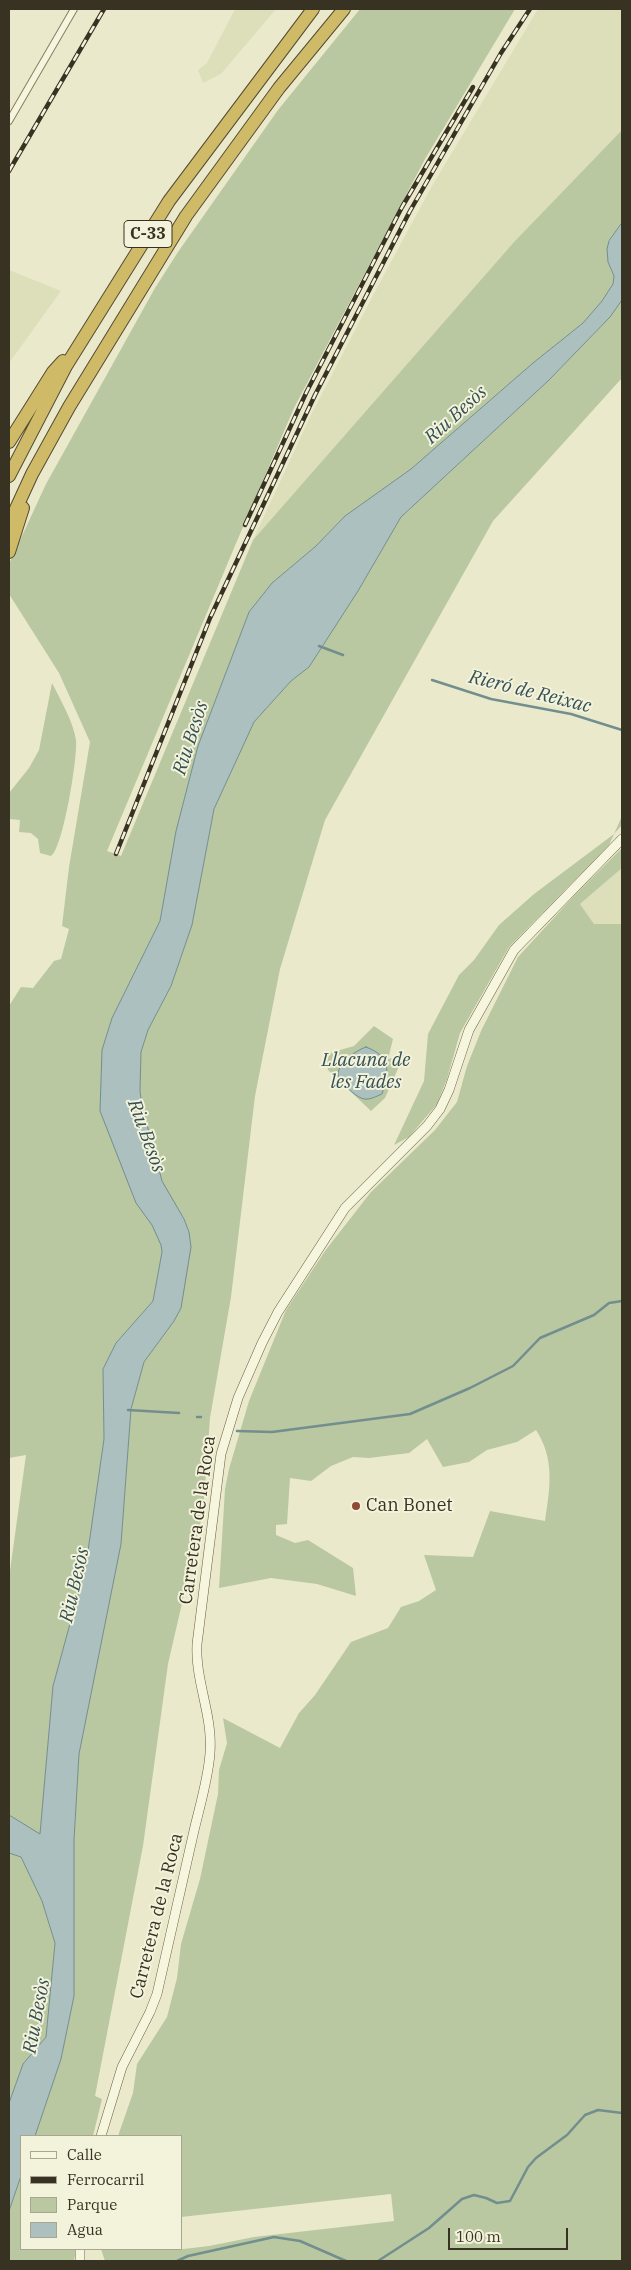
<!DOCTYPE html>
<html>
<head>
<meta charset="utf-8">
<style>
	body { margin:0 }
	#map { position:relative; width:631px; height:2270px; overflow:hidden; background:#ebe9cb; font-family:"IBM Plex Serif",serif }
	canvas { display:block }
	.frame { position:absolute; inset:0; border:10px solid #383223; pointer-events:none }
	.legend { position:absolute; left:20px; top:2135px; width:162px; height:115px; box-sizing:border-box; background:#f3f2da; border:1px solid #a8a591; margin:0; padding:6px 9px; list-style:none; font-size:15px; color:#383223 }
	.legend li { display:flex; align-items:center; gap:10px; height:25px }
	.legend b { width:25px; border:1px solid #a8a591 }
	.scale { position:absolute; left:448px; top:2228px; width:120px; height:22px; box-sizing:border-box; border:2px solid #383223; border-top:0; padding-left:6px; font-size:15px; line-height:18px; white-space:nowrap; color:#383223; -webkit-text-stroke:4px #f3f2da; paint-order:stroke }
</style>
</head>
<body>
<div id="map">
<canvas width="631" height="2270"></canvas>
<div class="frame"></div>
<ul class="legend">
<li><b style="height:6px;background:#f6f5de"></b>Calle</li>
<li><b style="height:6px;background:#383223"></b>Ferrocarril</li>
<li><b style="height:14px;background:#b9c8a0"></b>Parque</li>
<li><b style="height:14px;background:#abc0bf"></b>Agua</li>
</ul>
<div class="scale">100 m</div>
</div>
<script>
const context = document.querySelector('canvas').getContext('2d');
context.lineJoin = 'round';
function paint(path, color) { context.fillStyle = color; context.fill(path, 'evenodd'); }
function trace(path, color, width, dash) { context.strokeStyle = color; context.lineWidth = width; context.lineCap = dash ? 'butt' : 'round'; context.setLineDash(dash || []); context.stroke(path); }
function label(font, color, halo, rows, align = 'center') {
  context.font = font + ' "IBM Plex Serif",serif'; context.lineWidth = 4; context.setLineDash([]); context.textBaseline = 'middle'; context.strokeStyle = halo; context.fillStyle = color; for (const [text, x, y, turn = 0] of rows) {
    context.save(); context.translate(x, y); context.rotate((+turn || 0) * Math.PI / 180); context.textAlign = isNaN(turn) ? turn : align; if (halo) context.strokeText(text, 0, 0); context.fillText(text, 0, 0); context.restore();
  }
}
paint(new Path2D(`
	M 235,9 L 276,9 L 221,74 L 203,83 L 198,70 L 207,63 Z
	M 538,9 L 622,9 L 622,130 L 514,242 L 253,540 L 312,413 L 377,288 L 432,186 Z
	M 9,270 L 61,291 L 9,363 Z
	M 622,868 L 622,924 L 594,924 L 580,904 Z`), '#dcdfb9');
paint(new Path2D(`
	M 360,9 L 515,9 L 425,159 L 294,408 L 237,541 L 107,851 L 121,856 L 253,540 L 514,242 L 622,130 L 622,223 L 609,241 L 608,262 L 614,276 L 613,284 L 602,301 L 583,323 L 533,363 L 411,469 L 345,516 L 316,546 L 272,583 L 249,612 L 198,746 L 176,831 L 160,921 L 112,1018 L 102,1050 L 131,1190 C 139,1210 161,1229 162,1252 L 153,1301 L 116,1343 L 103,1369 L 104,1439 L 86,1565 L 53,1686 L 40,1835 L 9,1815 L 9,1578 L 26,1455 L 9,1458 L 9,1006 L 21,987 L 33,988 L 54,961 L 61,959 L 69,929 L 62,926 L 69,867 L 90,742 L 59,673 L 9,594 L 9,564 L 46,484 L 155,288 L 178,252 L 278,110 Z
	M 622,300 L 622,378 L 493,521 L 325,820 L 280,969 L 255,1096 L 231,1297 L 210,1418 L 203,1512 L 168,1664 L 143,1846 L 95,2096 L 102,2099 L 93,2136 L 35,2136 L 61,2059 L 74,1996 L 74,1840 L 79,1754 L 121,1544 L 131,1409 L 144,1362 L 174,1321 L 181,1308 L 189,1232 L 184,1219 L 164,1188 L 157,1166 L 142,1106 L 140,1091 L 141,1052 L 148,1030 L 171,986 L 192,925 L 214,809 L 254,722 L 291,681 L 309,667 L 358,591 L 401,517 L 548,381 L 610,317 Z
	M 52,683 C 61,701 73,721 76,740 C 78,756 63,849 51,856 L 40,853 L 38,839 L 31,833 L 19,832 L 20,820 L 9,819 L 9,793 L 29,768 L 39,750 Z
	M 622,816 L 622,825 L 614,834 L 609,845 L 509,947 L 460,1033 L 447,1079 L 437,1104 L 409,1137 L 394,1145 L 424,1081 L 428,1034 L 459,975 L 474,960 L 499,925 L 534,894 L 614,834 Z
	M 622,848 L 622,868 L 580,904 L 594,924 L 622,924 L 622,2261 L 105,2261 L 101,2249 L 175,2250 L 209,2246 L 254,2237 L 394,2221 L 391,2194 L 181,2217 L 181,2136 L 118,2136 L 133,2093 L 137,2064 L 167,2017 L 177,1978 L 181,1944 L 200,1879 L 218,1794 L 219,1770 L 227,1743 L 223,1718 L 280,1748 L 299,1713 L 315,1695 L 351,1642 L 388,1628 L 401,1607 L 419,1601 L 436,1590 L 424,1555 L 473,1557 L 490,1511 L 545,1521 C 550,1488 555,1459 536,1430 L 517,1442 L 487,1450 L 469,1462 L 443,1467 L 427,1439 L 409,1453 L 369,1458 L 353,1457 L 331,1466 L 311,1481 L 290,1478 L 287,1524 L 276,1525 L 276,1535 L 295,1543 L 308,1540 L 353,1568 L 356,1596 L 317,1584 L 271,1578 L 219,1588 L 225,1489 L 229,1469 L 249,1401 L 286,1310 L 325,1251 L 371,1192 L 435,1130 L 457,1102 L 467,1066 L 481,1031 L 518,957 L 573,897 Z
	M 374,1026 L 393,1039 L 388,1059 L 404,1055 L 385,1098 L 371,1111 L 328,1070 L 326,1054 L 354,1046 Z
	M 9,1853 L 21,1857 L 42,1901 L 55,1943 L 46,2037 L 23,2064 L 9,2103 Z
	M 21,2176 L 21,2249 L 76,2249 L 74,2261 L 9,2261 L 9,2211 Z`), '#b9c8a0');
const water = new Path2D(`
	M 622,223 L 622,300 L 610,317 L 548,381 L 401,517 L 358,591 L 309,667 L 291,681 L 254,722 L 214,809 L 192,925 L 171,986 L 148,1030 L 141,1052 L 140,1091 L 142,1106 L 162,1181 L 184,1219 L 189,1232 L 191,1247 L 181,1308 L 174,1321 L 144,1362 L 131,1409 L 121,1544 L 79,1754 L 74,1840 L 74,1996 L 61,2059 L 35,2136 L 21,2136 L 21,2176 L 9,2211 L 9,2103 L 23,2064 L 46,2037 L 55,1943 L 42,1901 L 21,1857 L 9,1853 L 9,1815 L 40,1834 L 53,1686 L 86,1565 L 104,1439 L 103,1369 L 116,1343 L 153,1301 L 162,1252 L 161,1245 L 152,1225 L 136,1203 L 100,1111 L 102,1050 L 112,1018 L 160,921 L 176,831 L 198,746 L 249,612 L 272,583 L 316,546 L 345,516 L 411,469 L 533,363 L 583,323 L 602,301 L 613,284 L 614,276 L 608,262 L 607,249 L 609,241 Z
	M 366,1047 C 392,1057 389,1070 382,1094 C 377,1096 370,1100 364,1099 C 359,1098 351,1092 348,1088 C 346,1085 341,1083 340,1080 C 331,1067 356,1050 366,1047 Z`);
paint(water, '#abc0bf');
trace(water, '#728e8e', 1);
trace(new Path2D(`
	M 319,646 L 343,655
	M 432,680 L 491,699 L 571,714 L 622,730
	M 128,1410 L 179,1413
	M 197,1417 L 201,1417
	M 237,1431 L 272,1432 L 410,1414 L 470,1388 L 513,1366 L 540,1338 L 594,1315 L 609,1303 L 622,1301
	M 177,2261 L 188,2256 L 274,2237 L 300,2241 L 346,2261
	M 378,2261 L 429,2228 L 462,2199 L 474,2195 L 486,2198 L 497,2203 L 510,2201 L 528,2167 L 536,2158 L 567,2135 L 585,2115 L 598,2110 L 622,2113`), '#728e8e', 2.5);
const street = new Path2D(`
	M 9,121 L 74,9`);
const secondary = new Path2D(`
	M 101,2136 L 122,2067 L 150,2012 L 157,1994 C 169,1941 181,1888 193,1835 C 199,1808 208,1781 210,1753 C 213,1715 195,1681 197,1644 L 221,1454 L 238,1398 L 262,1343 L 278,1312 L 345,1208 L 427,1126 L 440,1109 L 449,1090 L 469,1030 L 514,950 L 622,839
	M 80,2249 L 80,2261`);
const highway = new Path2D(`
	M 9,442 L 53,372 L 63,361
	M 9,476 L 66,366 L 169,201 L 313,9
	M 9,524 L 32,474 L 69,407 L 186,216 L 279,88 L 344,9
	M 9,552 L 23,508`);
trace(street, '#867e61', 8);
trace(secondary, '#685f44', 10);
trace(highway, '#544b34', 14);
trace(street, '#f6f5de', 6);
trace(secondary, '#f6f5de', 9);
trace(highway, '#cfbb67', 12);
const rail = new Path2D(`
	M 9,171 L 104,9
	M 245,525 L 307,391 L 402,207 L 473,87
	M 116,854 L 210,618 L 315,395 L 410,211 L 501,53 L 530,9`);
trace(rail, '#383223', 4.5);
trace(rail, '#f3f2da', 2.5, [8]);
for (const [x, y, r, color] of [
	[356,1506,5,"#8e4c38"]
]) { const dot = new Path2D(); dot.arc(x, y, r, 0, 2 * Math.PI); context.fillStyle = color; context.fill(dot); trace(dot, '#f3f2da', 2); }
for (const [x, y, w] of [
	[148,234,48]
]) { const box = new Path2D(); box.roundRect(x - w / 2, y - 13.5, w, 27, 4); context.fillStyle = '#f3f2da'; context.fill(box); trace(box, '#383223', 1); }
label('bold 16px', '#383223', null, [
	["C-33",148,234]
]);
label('18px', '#383223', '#f3f2da', [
	["Can Bonet",366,1506]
], 'left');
label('18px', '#383223', '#f3f2da', [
	["Carretera de la Roca",198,1520,-82],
	["Carretera de la Roca",157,1916,-76]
]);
label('italic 19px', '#345056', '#f3f2da', [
	["Riu Besòs",456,415,-42],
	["Rieró de Reixac",530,692,14],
	["Riu Besòs",191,738,-72],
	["Llacuna de",366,1061],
	["les Fades",366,1083],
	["Riu Besòs",146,1136,70],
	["Riu Besòs",75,1585,-77],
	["Riu Besòs",37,2016,-79]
]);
</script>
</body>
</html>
